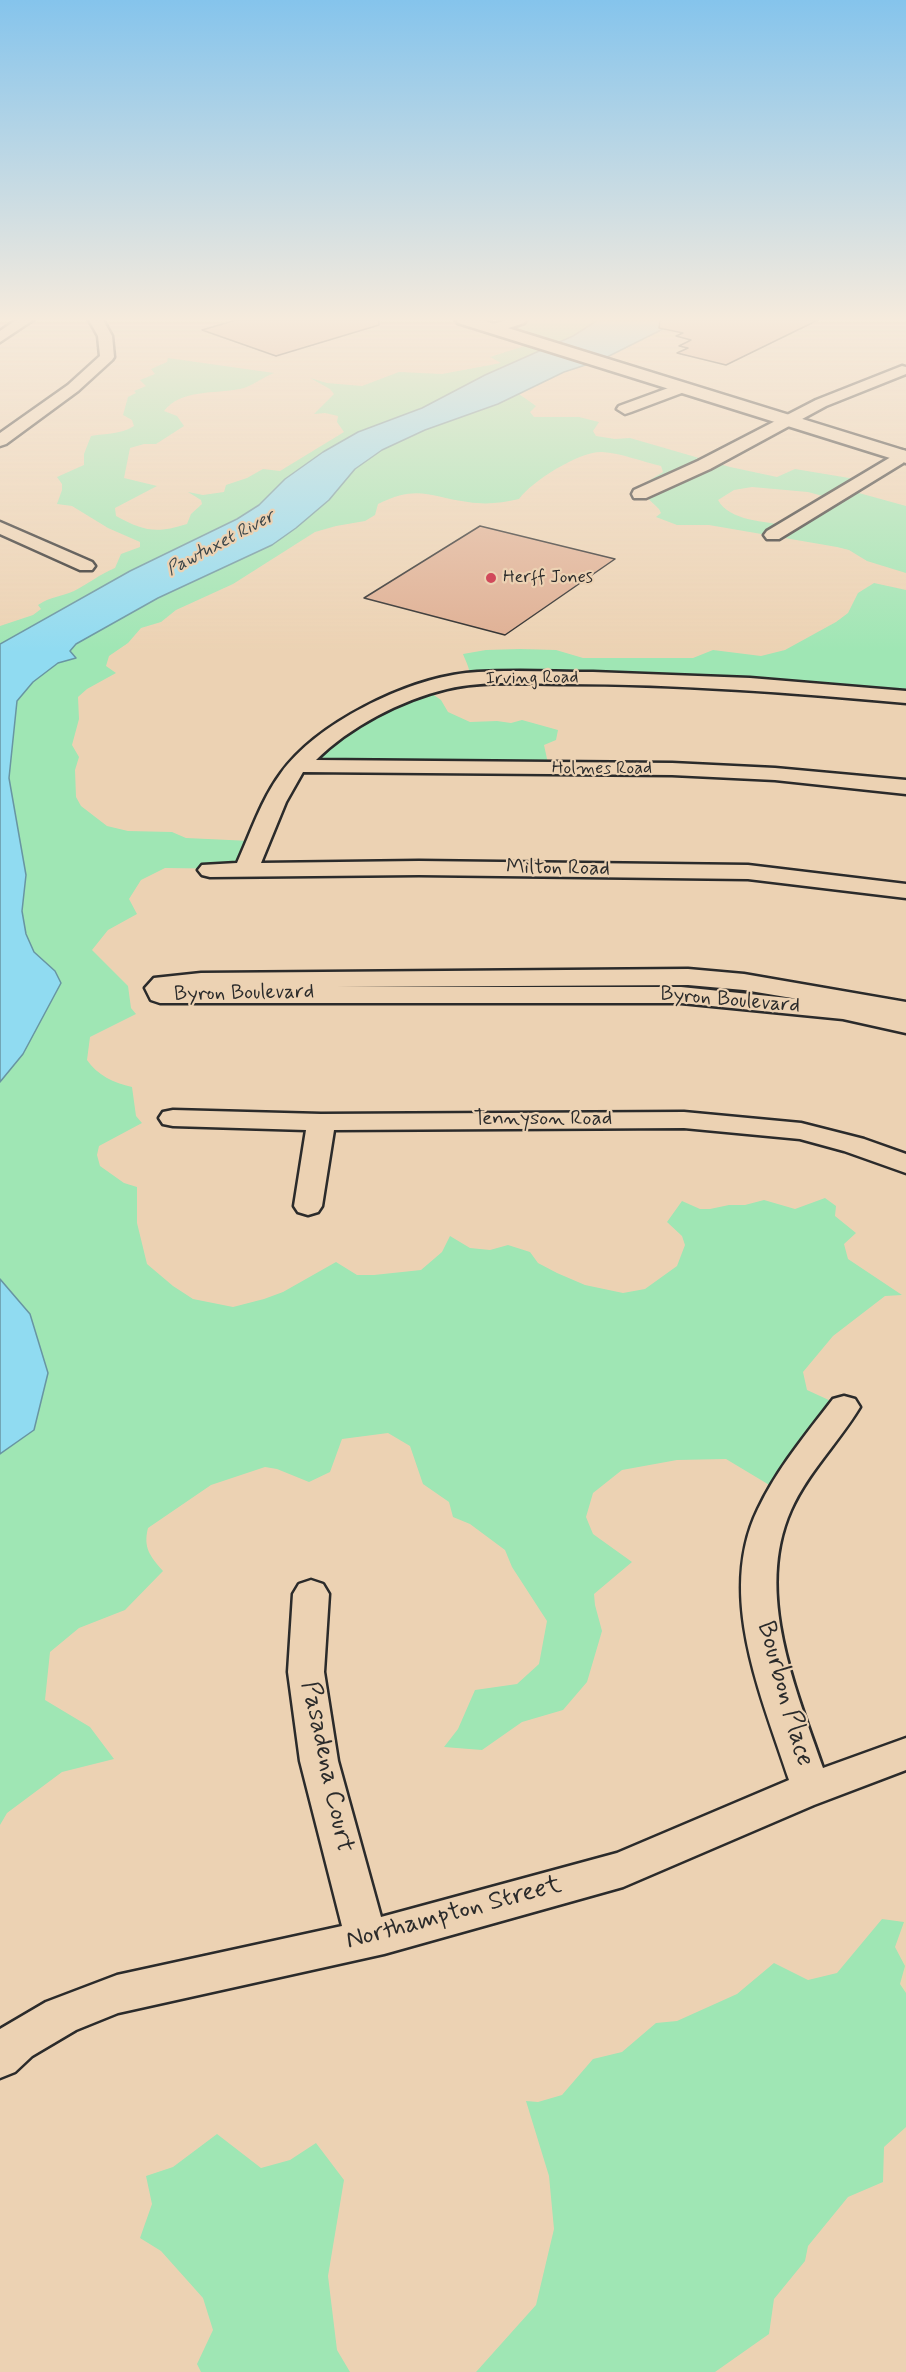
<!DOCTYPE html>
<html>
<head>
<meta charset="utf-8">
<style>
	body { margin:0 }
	canvas { display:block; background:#ecd2b3 }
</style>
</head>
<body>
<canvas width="906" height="2372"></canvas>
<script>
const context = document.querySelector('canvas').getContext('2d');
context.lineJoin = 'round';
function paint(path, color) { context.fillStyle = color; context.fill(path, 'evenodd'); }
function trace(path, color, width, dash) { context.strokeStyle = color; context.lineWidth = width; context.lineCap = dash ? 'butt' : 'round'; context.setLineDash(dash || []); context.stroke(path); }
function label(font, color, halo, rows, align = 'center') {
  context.font = font + ' Mynerve,sans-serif'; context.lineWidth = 4.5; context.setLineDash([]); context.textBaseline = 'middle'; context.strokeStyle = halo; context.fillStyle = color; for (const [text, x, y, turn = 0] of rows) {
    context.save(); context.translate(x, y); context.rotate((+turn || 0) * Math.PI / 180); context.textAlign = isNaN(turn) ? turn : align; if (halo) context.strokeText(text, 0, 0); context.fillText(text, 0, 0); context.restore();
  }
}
paint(new Path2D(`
	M 525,320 L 598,320 L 573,336 L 485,375 L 422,408 L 358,432 L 323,452 L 285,479 L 260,504 L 238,518 L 130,571 L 0,644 L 0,626 L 33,615 L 41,609 L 38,605 C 52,596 60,597 74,591 C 88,584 100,574 115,568 L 121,554 L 140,547 L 140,542 L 108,528 L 72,506 L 57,504 L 62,490 L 62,484 L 57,477 L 84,465 L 84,454 L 91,436 C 107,433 119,435 134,426 L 132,420 L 123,415 L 128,397 L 136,393 L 134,391 L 146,386 L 140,380 L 155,374 L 151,369 L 167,362 L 168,358 L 274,373 C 261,378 253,386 240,389 C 214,394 181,389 164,411 L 177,416 L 184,426 L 156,444 L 144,444 L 130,448 L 124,478 L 157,486 L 115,508 L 116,516 C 144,531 155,534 187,524 L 191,514 L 202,504 L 201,500 L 188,492 L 203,495 L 224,492 L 226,485 L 247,478 L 263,469 L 280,471 L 344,432 L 337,422 L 338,416 L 325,413 L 314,414 L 334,394 L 330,389 L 310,378 L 327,383 L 362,386 L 399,372 L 442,374 L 501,363 L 490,357 L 537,342 L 498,330 Z
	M 519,394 L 536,406 L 530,412 L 534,417 L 579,417 L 599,422 L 593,431 L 596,436 L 615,439 L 630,438 L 730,467 L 777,477 L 795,469 L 861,480 L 848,490 L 906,506 L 906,573 L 867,561 L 849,550 L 837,547 L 709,525 L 677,525 L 656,517 L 661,513 L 659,509 L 637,488 L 663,472 L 661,466 C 643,462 621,453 602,452 C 580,451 532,481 519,499 C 502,503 486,505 468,502 C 430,497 418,484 378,504 L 375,515 L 365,521 L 336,526 L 315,532 L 233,584 L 176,610 L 161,622 L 141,628 L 128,643 L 109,656 L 106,666 L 116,673 L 87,689 L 78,697 L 79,719 L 72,745 L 79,757 L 75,770 L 76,797 L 81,806 L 107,826 L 128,831 L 172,832 L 186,838 L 251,841 L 240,869 L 165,868 L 141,880 L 129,899 L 137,914 L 108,930 L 92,950 L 128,986 L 131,1008 L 136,1014 L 90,1037 L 87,1060 C 97,1075 114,1083 132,1087 L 136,1116 L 142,1123 L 99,1146 L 97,1155 L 100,1166 L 124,1183 L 137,1187 L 137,1223 L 147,1264 L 173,1286 L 193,1299 L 233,1307 L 264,1299 L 283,1292 L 336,1262 L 357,1275 L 374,1275 L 421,1270 L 442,1252 L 450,1236 L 470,1248 L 490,1250 L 508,1245 L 530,1252 L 538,1263 L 557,1273 L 585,1285 L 623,1293 L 645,1289 L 677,1266 L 685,1245 L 682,1236 L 667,1222 L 682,1201 L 700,1209 L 710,1209 L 729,1205 L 745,1205 L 764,1200 L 795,1209 L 825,1198 L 836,1206 L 835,1216 L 856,1233 L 844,1244 L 848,1259 L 902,1295 L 885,1296 L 833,1336 L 803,1372 L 807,1390 L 844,1407 L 781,1492 L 726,1459 L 677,1460 L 622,1470 L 593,1493 L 586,1517 L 593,1534 L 632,1562 L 594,1594 L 595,1605 L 602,1631 L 587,1682 L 563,1710 L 522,1722 L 482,1750 L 444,1747 L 458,1729 L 475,1690 L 517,1684 L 539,1664 L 547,1621 L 512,1567 L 505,1550 L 470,1524 L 453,1517 L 449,1502 L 423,1484 L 410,1446 L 388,1433 L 342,1439 L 330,1472 L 309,1482 L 277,1469 L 265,1467 L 211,1485 L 148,1528 C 143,1548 150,1556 163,1571 L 125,1610 L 79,1628 L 50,1652 L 45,1700 L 90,1727 L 114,1759 L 62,1772 L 7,1813 L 0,1825 L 0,1454 L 34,1430 L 30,1314 L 0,1279 L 0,1082 L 23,1054 L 55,971 L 34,952 L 26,934 L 22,912 L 26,875 L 9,778 L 17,701 L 33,682 L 58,663 L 76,658 L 69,651 L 75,644 L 329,499 C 338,489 346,477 356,468 C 403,430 465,419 519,394 ZM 752,487 L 808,492 L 830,498 L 787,525 C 766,522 729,521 718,500 L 734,490 Z
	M 874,583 L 906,590 L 906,696 L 470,678 C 470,668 466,662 463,654 L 486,650 L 520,649 L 556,650 L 583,658 L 693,658 L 713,650 L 761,656 L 785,650 L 836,622 L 848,613 L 858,593 Z
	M 428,691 L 441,700 L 448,712 L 470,722 L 497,721 L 511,723 L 522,720 L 558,730 L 556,740 L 544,745 L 549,768 L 301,760 L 350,724 Z
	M 882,1919 L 904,1922 L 895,1947 L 905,1966 L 900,1984 L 906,1993 L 906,2127 L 884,2147 L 883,2182 L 848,2197 L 808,2246 L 805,2261 L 774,2299 L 769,2334 L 715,2372 L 476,2372 L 536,2305 L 554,2229 L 549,2176 L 526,2101 L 538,2102 L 562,2095 L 593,2059 L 622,2052 L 656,2023 L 677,2021 L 737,1994 L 774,1963 L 808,1980 L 837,1973 Z
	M 217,2134 L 261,2168 L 290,2160 L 316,2143 L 344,2180 L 328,2276 L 337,2350 L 350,2372 L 201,2372 L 197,2364 L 213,2330 L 203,2298 L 161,2251 L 140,2238 L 152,2204 L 146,2176 L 173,2167 Z`), '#9fe6b4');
const water = new Path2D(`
	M 598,320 L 681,320 L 601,360 L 564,372 L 498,404 L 425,430 L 382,450 L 355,469 L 329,500 L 296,528 L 272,545 L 158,598 L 76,644 L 70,651 L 76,658 L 58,663 L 33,682 L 17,701 L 9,778 L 26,875 L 22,911 L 26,934 L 34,952 L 55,971 L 61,983 L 23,1054 L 0,1082 L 0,644 L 130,571 L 237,519 L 259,505 L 285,479 L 323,452 L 358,432 L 422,408 L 485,375 L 573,336 Z
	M 0,1279 L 30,1314 L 48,1373 L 34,1430 L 0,1454 Z`);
paint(water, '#90dbf1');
trace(water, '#6895a2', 1.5);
const building = new Path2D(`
	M 236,320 L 379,320 L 379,325 L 276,356 L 202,330 Z
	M 660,320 L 818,320 L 726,365 L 677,353 L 688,348 L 679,346 L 691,340 L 676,336 L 683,333 L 659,328 Z
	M 480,526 L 615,559 L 505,635 L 364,598 Z`);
paint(building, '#dfaf93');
trace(building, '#2b2b2b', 1.5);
const minor = new Path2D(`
	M 16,320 L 33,320 L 0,342 L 0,331 Z
	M 89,320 L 103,320 L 112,336 L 114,357 L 112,360 L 78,391 L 6,444 L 0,446 L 0,433 L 68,385 L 100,356 L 98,336 Z
	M 505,320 L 526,320 L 524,323 L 493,333 L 486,329 L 488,326 Z
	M 902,366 L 906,367 L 906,374 L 826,406 L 710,469 L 646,498 L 634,498 L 632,494 L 634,490 L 698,461 L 816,400 Z
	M 682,383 L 690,388 L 687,391 L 631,412 L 625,414 L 617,409 L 619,406 Z
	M 901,450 L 906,451 L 906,459 L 903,463 L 779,539 L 767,539 L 764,535 L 767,531 L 891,457 L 895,452 Z
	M 0,522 L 92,562 L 95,566 L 92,570 L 80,570 L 0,534 Z
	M 593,672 L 750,678 L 906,691 L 906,703 C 793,693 679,684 565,684 C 527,684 485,680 447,689 C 401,700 349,727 316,760 L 672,763 L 775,768 L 906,780 L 906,794 L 775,780 L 672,775 L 303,772 L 286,802 L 261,863 L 419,861 L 748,865 L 906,884 L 906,898 L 748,879 L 419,875 L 210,877 L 202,875 L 198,870 L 202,865 L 237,863 C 251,832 261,800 281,773 C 317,723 405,680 466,673 C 507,669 551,672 593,672 Z
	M 688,969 L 744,974 L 906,1002 L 906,1033 L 843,1019 L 681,1003 L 160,1003 L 151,1000 L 145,988 L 154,978 L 201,973 ZM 688,985 L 744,990 L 798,999 L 681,987 L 337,987 Z
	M 173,1110 L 321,1114 L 684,1112 L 801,1123 L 864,1139 L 906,1154 L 906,1173 L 844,1151 L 800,1139 L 684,1128 L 334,1130 L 322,1206 L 318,1212 L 308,1215 L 298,1212 L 294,1206 L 306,1130 L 173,1126 L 163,1124 L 159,1118 L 163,1112 Z
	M 844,1396 L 855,1399 L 860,1407 C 839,1442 808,1472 791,1510 C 754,1593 796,1689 823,1768 L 906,1738 L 906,1770 L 814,1805 L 623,1887 L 384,1954 L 118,2013 L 76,2030 L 32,2056 L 15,2072 L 0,2078 L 0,2029 L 46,2002 L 117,1975 L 342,1926 L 300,1761 L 288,1672 L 293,1594 L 299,1584 L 311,1580 L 323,1584 L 329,1594 L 324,1672 L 338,1761 L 381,1917 L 617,1853 L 789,1780 C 762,1697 716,1595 758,1509 C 777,1469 806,1434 833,1399 Z`);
const major = new Path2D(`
	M 456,320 L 482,320 L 906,451 L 906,463 L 458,323 Z`);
trace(minor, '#2b2b2b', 5);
trace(major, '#2b2b2b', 5);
paint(minor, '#ecd2b3');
paint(major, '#ecd2b3');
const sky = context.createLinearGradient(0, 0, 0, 652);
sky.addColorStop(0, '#85c4ec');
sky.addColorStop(0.49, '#f6ebdd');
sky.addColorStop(1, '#f6ebdd00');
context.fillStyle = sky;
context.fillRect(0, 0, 906, 652);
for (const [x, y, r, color] of [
	[491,578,6,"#d1495b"]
]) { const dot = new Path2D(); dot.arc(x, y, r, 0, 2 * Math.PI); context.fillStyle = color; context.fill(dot); trace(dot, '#ecd2b3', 2); }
label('italic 18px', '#3a4549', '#ecd2b3', [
	["Pawtuxet River",221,544,-28]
]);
label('18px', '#2b2b2b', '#ecd2b3', [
	["Herff Jones",503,578]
], 'left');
label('18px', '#2b2b2b', '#ecd2b3', [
	["Irving Road",532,679,-1],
	["Holmes Road",602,769]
]);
label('21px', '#2b2b2b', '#ecd2b3', [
	["Milton Road",558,869,1],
	["Byron Boulevard",244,994,-1],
	["Byron Boulevard",730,1001,5],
	["Tennyson Road",543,1120]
]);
label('26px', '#2b2b2b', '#ecd2b3', [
	["Bourbon Place",784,1694,74],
	["Pasadena Court",326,1767,78],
	["Northampton Street",454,1914,-15]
]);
</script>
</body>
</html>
